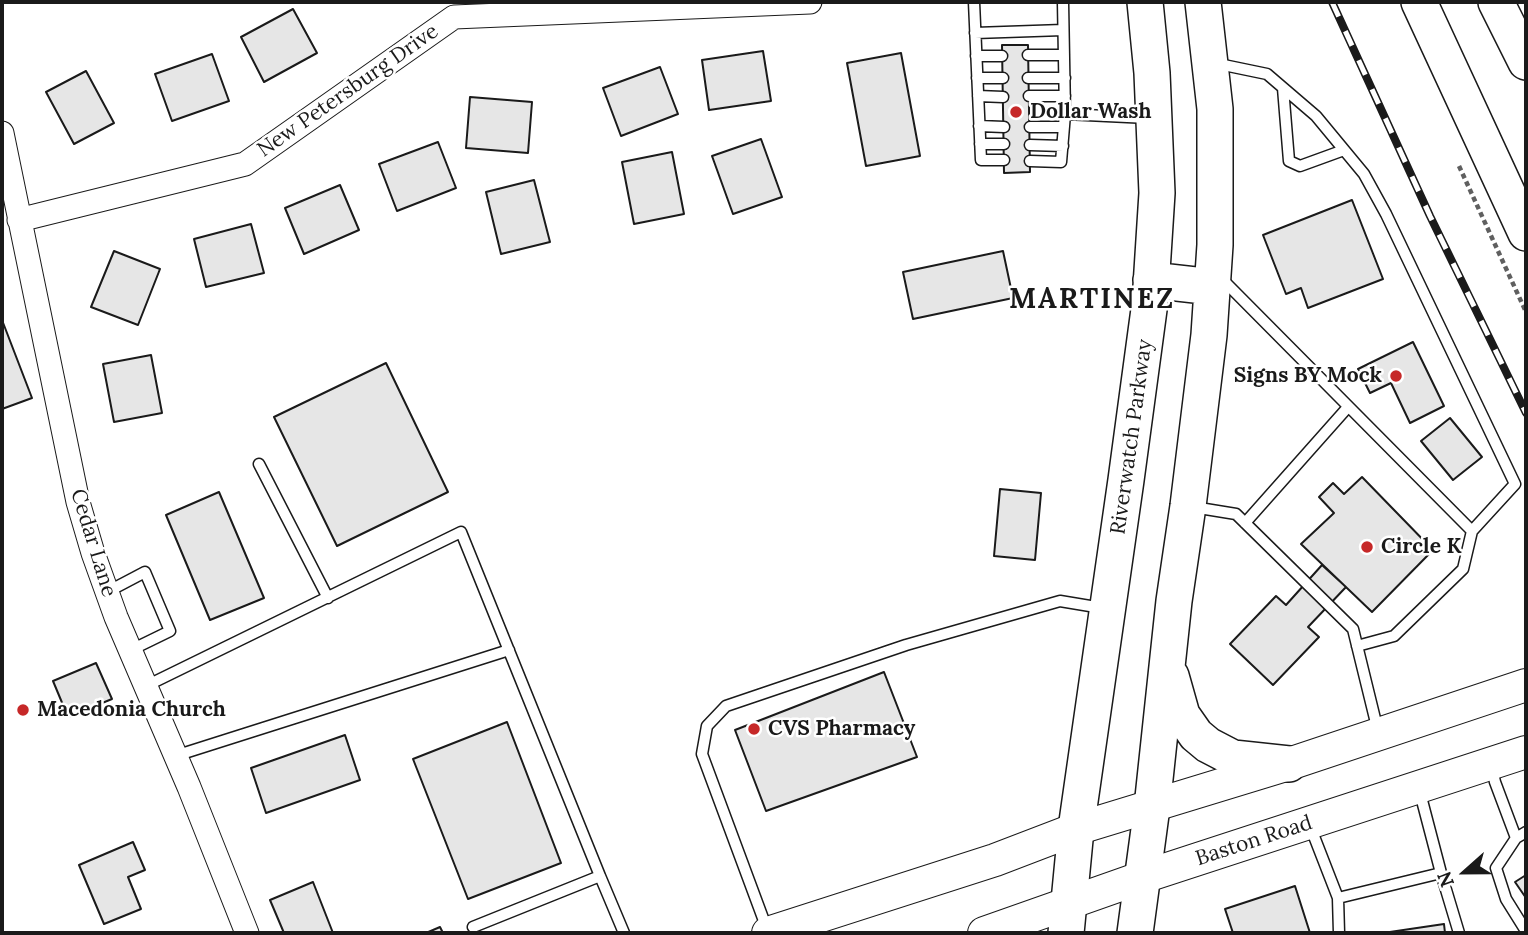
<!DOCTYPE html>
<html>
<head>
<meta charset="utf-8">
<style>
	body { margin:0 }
	#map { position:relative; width:1528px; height:935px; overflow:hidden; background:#fff; font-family:Lora,serif }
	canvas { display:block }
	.frame { position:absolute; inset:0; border:4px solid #1a1a1a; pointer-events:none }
	.north { position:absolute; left:1430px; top:837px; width:70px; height:70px; -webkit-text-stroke:5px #fff; paint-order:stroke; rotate:249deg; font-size:19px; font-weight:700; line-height:28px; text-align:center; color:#1a1a1a }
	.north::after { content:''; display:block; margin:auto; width:24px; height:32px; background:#1a1a1a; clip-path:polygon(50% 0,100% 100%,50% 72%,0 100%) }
</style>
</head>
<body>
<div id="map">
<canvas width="1528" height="935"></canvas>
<div class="frame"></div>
<div class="north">N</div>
</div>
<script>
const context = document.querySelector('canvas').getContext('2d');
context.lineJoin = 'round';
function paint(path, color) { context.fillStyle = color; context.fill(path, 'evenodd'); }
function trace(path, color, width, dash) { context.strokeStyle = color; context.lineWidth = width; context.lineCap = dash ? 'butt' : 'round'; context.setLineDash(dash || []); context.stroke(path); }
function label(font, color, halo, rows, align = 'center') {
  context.font = font + ' Lora,serif'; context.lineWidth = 5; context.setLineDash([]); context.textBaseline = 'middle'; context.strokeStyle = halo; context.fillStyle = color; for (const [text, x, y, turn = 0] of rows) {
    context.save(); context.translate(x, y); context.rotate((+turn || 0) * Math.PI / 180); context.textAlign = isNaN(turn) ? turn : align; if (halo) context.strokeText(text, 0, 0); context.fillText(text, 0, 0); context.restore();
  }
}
const building = new Path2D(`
	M 293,9 L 317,53 L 264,82 L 241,37 Z
	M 1002,45 L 1028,45 L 1030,172 L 1004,173 Z
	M 763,51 L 771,101 L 709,110 L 702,60 Z
	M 901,53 L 920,156 L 866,166 L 847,63 Z
	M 212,54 L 229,101 L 172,121 L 155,74 Z
	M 660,67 L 678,114 L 621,136 L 603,88 Z
	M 86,71 L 114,123 L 74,144 L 46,92 Z
	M 470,97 L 532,102 L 528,153 L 466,148 Z
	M 761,139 L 782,197 L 733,214 L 712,156 Z
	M 438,142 L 456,188 L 397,211 L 379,164 Z
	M 672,152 L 684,214 L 634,224 L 622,162 Z
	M 534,180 L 550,242 L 501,254 L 486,192 Z
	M 340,185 L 359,230 L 304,254 L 285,208 Z
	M 1352,200 L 1383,279 L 1308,308 L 1301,288 L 1286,294 L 1263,235 Z
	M 251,224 L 264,273 L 206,287 L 194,239 Z
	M 114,251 L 160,269 L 138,325 L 91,307 Z
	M 1003,251 L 1013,298 L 913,319 L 903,272 Z
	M 2,320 L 32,398 L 2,409 Z
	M 1413,342 L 1444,406 L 1410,423 L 1391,383 L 1370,393 L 1358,369 Z
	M 151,355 L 162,413 L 114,422 L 103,364 Z
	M 386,363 L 448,492 L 337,546 L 274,417 Z
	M 1450,418 L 1482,457 L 1453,480 L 1421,441 Z
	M 1362,477 L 1433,550 L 1372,612 L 1301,544 L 1334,513 L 1319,497 L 1333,483 L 1344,494 Z
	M 1000,489 L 1041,493 L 1035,560 L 994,556 Z
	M 219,492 L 264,598 L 210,620 L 166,515 Z
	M 1322,565 L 1346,587 L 1308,627 L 1319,637 L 1273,685 L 1230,644 L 1276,596 L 1286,605 Z
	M 96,663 L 112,699 L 68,717 L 53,681 Z
	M 884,672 L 917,757 L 766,811 L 735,730 Z
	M 507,722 L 561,863 L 468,899 L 413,759 Z
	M 345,735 L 360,780 L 266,813 L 251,768 Z
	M 133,842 L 145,870 L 128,877 L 141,909 L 104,924 L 79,865 Z
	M 1526,875 L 1526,898 L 1515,882 Z
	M 313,882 L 333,933 L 284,933 L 270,900 Z
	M 1295,886 L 1310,933 L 1233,933 L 1225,909 Z
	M 1444,924 L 1445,933 L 1383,933 Z
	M 440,927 L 443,933 L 426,933 Z`);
paint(building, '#e6e6e6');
trace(building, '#1a1a1a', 2);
const lane = new Path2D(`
	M 974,2 L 981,160 L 1004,160
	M 1063,2 L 1065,114 L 1148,118
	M 975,33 L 1063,30
	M 1028,55 L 1064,55
	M 976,56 L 1002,56
	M 1214,63 L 1267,74 L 1316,116 L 1364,174 L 1386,214 L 1515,484 L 1472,531 L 1222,279
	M 977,78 L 1003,78
	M 1028,78 L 1065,78
	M 1283,88 L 1289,161 L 1300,166 L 1344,150
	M 978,96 L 1003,97
	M 1029,96 L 1065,96
	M 979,126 L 1004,127
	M 1030,127 L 1064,127
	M 980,144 L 1004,144
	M 1030,145 L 1063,146
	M 1030,161 L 1061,162 L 1065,114
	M 259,464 L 328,598
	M 1193,507 L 1236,514 L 1353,629 L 1378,731
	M 1245,523 L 1348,407
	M 107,592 L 145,572 L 170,631 L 131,650
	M 1357,646 L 1394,636 L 1463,569 L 1472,531
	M 146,686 L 461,532 L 600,876
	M 175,756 L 509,650
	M 1491,765 L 1495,782 L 1516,838
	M 1310,826 L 1338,898 L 1441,873 L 1419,789
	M 1526,832 L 1516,838 L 1496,868 L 1506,899 L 1526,931
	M 1441,873 L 1459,933
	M 1338,898 L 1339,933
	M 473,927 L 600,876 L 624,933
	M 767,929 L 702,754 L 707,726 L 726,706 L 906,645 L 1060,601 L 1102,608`);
const street = new Path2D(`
	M 2,133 L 78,502 L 93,553 L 116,617 L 189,787 L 247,933
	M 19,220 L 245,164 L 454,17 L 810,2`);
const secondary = new Path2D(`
	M 768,933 L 995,860 L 1076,829 L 1289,764 L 1526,685
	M 984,933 L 1143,877 L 1526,752`);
const primary = new Path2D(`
	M 1419,2 L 1526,233
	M 1496,2 L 1526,62
	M 1151,280 L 1213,287
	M 1171,676 L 1182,715 L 1196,735 L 1208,745 L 1233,758 L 1289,764
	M 1066,933 L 1076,829 L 1126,480 L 1150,302 L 1157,193 L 1152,73 L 1145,2
	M 1135,933 L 1152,807 L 1174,601 L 1188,506 L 1209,335 L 1215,245 L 1215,109 L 1203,2`);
trace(lane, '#1a1a1a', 13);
trace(street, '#1a1a1a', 25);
trace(secondary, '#1a1a1a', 34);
trace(primary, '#1a1a1a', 38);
trace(new Path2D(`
	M 1459,166 L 1526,312`), '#5f5f5f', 4.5, [5, 3.5]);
trace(lane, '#fff', 10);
trace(street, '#fff', 23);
trace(secondary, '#fff', 32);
trace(primary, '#fff', 35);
const rail = new Path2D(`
	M 1332,2 L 1430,216 L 1526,413`);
trace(rail, '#1a1a1a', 8);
trace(rail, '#fff', 5, [16]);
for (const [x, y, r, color] of [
	[1016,112,7,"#c62828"],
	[1396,376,7,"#c62828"],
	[1367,547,7,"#c62828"],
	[23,710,7,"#c62828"],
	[754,729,7,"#c62828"]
]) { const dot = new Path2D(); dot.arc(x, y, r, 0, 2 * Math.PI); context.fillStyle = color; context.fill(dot); trace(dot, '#fff', 2.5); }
label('21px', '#1a1a1a', '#fff', [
	["New Petersburg Drive",348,91,-35],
	["Riverwatch Parkway",1132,437,-82],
	["Cedar Lane",93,543,73],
	["Baston Road",1254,841,-18]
]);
label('bold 21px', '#1a1a1a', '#fff', [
	["Dollar Wash",1030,112],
	["Signs BY Mock",1382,376,"right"],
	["Circle K",1381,547],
	["Macedonia Church",37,710],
	["CVS Pharmacy",768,729]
], 'left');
context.letterSpacing = '2px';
label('bold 28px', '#1a1a1a', '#fff', [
	["MARTINEZ",1092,300]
]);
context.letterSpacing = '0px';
</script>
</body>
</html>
